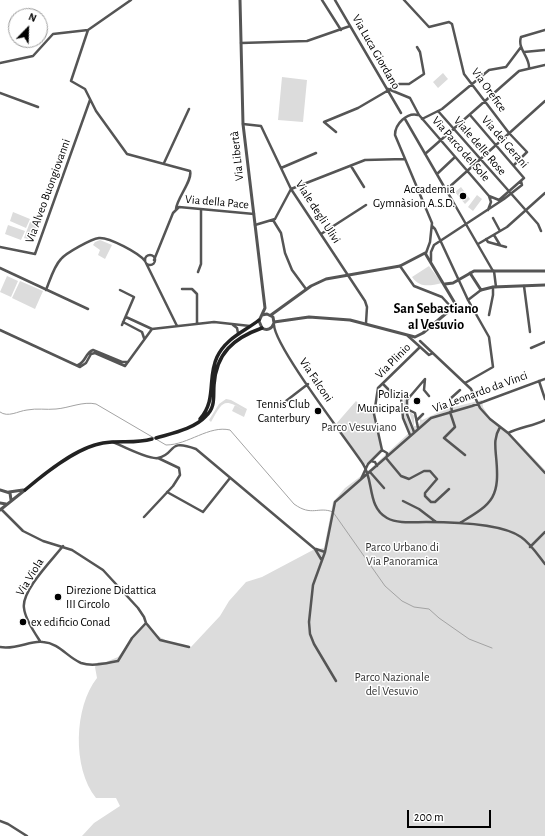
<!DOCTYPE html>
<html>
<head>
<meta charset="utf-8">
<style>
	body { margin:0 }
	#map { position:relative; width:545px; height:836px; overflow:hidden; background:#fff; font-family:"Alegreya Sans",sans-serif }
	canvas { display:block }
	.north { position:absolute; left:8px; top:8px; width:40px; height:40px; box-sizing:border-box; background:#fff; border:1px solid #999; border-radius:50%; rotate:23deg; font-size:11px; font-weight:700; line-height:16px; text-align:center; color:#000 }
	.north::after { content:''; display:block; margin:auto; width:14px; height:18px; background:#000; clip-path:polygon(50% 0,100% 100%,50% 72%,0 100%) }
	.scale { position:absolute; left:407px; top:810px; width:84px; height:18px; box-sizing:border-box; border:2px solid #000; border-top:0; padding-left:5px; font-size:12px; line-height:14px; white-space:nowrap; color:#000; -webkit-text-stroke:3px #fff; paint-order:stroke }
</style>
</head>
<body>
<div id="map">
<canvas width="545" height="836"></canvas>
<div class="north">N</div>
<div class="scale">200 m</div>
</div>
<script>
const context = document.querySelector('canvas').getContext('2d');
context.lineJoin = 'round';
function paint(path, color) { context.fillStyle = color; context.fill(path, 'evenodd'); }
function trace(path, color, width, dash) { context.strokeStyle = color; context.lineWidth = width; context.lineCap = dash ? 'butt' : 'round'; context.setLineDash(dash || []); context.stroke(path); }
function label(font, color, halo, rows, align = 'center') {
  context.font = font + ' "Alegreya Sans",sans-serif'; context.lineWidth = 3; context.setLineDash([]); context.textBaseline = 'middle'; context.strokeStyle = halo; context.fillStyle = color; for (const [text, x, y, turn = 0] of rows) {
    context.save(); context.translate(x, y); context.rotate((+turn || 0) * Math.PI / 180); context.textAlign = isNaN(turn) ? turn : align; if (halo) context.strokeText(text, 0, 0); context.fillText(text, 0, 0); context.restore();
  }
}
paint(new Path2D(`
	M 443,73 L 448,79 L 438,88 L 433,82 Z
	M 282,77 L 307,80 L 303,122 L 278,120 Z
	M 461,187 L 470,199 L 465,204 L 455,192 Z
	M 477,195 L 482,199 L 473,211 L 468,207 Z
	M 13,212 L 30,219 L 26,228 L 10,221 Z
	M 30,222 L 39,225 L 33,242 L 24,238 Z
	M 8,225 L 25,231 L 21,240 L 5,234 Z
	M 100,240 L 112,245 L 105,259 L 98,255 L 100,250 L 93,245 L 95,242 Z
	M 429,266 L 442,283 C 429,286 420,288 412,277 Z
	M 7,276 L 18,281 L 11,297 L 0,292 Z
	M 20,281 L 43,291 L 35,309 L 12,298 Z
	M 405,398 L 406,400 L 405,413 L 412,431 L 414,428 L 409,411 L 415,416 L 414,418 L 414,426 L 417,426 L 420,423 L 420,419 L 423,416 L 421,419 L 422,420 L 446,409 L 482,400 L 483,407 L 490,418 L 508,431 L 545,470 L 545,836 L 82,836 L 94,823 L 120,806 L 116,798 L 96,798 C 72,768 74,707 97,678 L 95,667 L 98,662 L 106,662 L 118,657 L 145,623 L 149,624 C 156,641 175,643 191,647 L 220,616 L 229,601 L 246,582 L 262,577 L 313,550 L 324,548 L 333,502 L 345,488 L 369,470 L 410,432 C 406,423 399,405 405,398 Z
	M 226,399 L 231,400 L 247,409 L 244,417 L 232,411 L 235,405 L 244,410 C 223,398 223,401 211,422 L 209,420 L 219,404 Z
	M 356,401 L 366,412 L 373,413 L 382,449 L 365,465 L 336,424 Z`), '#dcdcdc');
trace(new Path2D(`
	M 0,412 C 8,418 18,411 27,410 C 37,408 46,410 56,409 C 69,408 83,401 96,404 L 166,445 C 188,445 209,425 230,430 L 294,504 C 312,517 318,506 333,512 L 385,586 L 402,601 L 414,607 L 429,609 L 439,618 L 469,639 L 492,648`), '#a3a3a3', 1);
trace(new Path2D(`
	M 322,0 L 341,30
	M 335,0 L 401,113
	M 404,0 L 429,27 L 449,22 L 452,24 L 464,74 L 509,133 L 527,152 L 514,165
	M 88,30 L 71,81 L 85,89 L 96,111 L 127,154 L 190,171 C 193,180 177,198 176,209
	M 241,43 L 307,41 L 350,26
	M 524,52 L 545,50
	M 0,63 L 33,56 L 53,34 L 88,30 L 131,0
	M 529,68 C 530,57 517,49 521,37 L 545,30
	M 388,89 L 410,98 L 419,115 L 489,196 L 491,202 L 488,210
	M 0,93 L 38,107
	M 438,111 L 538,224 L 541,231
	M 418,115 C 407,112 395,124 395,135 L 432,223 L 430,242 L 426,253
	M 470,115 L 524,178 L 499,200
	M 405,119 L 446,190 L 545,101
	M 422,119 L 442,109 L 489,70 L 506,67 L 521,47
	M 243,124 L 261,126 L 291,189 L 365,301 L 367,307 L 366,323
	M 336,132 L 324,122 L 358,108 L 399,84 L 409,84 L 424,74 L 420,52 L 417,47
	M 425,154 L 519,71 L 545,65
	M 164,163 L 189,109
	M 351,166 L 364,187
	M 281,168 L 316,153
	M 437,174 L 455,157
	M 448,193 L 493,271
	M 489,196 L 499,200
	M 493,218 L 500,231
	M 273,220 L 281,233 L 285,253 L 292,270 L 306,289
	M 255,225 L 275,219 L 291,189 L 365,160 L 405,159
	M 432,226 L 435,229 L 468,300 L 489,337 L 493,367 L 465,383
	M 321,234 L 366,205
	M 494,235 L 500,245
	M 486,239 L 488,242 L 506,247
	M 478,244 L 507,227 L 545,193
	M 0,247 L 35,254 L 90,100
	M145 260a5 5 0 1 1 10 0a5 5 0 1 1-10 0Z
	M 154,260 L 173,213 L 179,207 L 254,214
	M 431,261 L 431,252 L 434,245 L 504,199 L 522,185 L 521,181
	M 146,263 L 177,326
	M 400,266 L 414,286 L 442,297 L 452,308
	M 0,268 L 88,309
	M 494,271 L 496,287
	M 198,272 L 201,264 L 201,210
	M 524,286 L 530,332
	M 182,289 L 192,289 L 197,294 L 197,324
	M 46,290 C 50,280 54,266 61,259 C 66,253 91,239 99,238 C 109,237 139,253 145,261
	M 120,290 L 134,297 L 122,325
	M 468,300 L 481,290
	M 489,315 L 493,295 L 493,287
	M 126,317 L 152,329
	M 123,322 L 142,332 L 144,338
	M 233,325 L 237,328 L 238,333
	M 274,325 C 275,347 347,440 363,464 C 374,480 367,507 387,518 C 398,524 413,522 426,522 C 450,522 501,523 521,537 C 530,543 538,555 545,564
	M 0,330 L 80,367 L 86,363 L 91,354 L 95,353 L 125,366 L 152,329 L 214,322 L 250,326
	M 408,336 L 429,355 L 433,353
	M 420,341 L 471,389 L 480,408 L 490,419 L 508,433 L 545,473
	M 531,348 L 545,342
	M 78,365 C 86,362 85,353 93,350 L 122,362 L 128,362
	M 539,381 L 545,399
	M 383,384 L 393,394
	M 401,398 L 403,418 L 410,435
	M 286,401 L 308,384
	M 407,409 L 415,413 L 418,428
	M 450,412 L 455,427 L 444,438 L 465,455
	M 452,412 L 450,399 L 460,390
	M 417,420 L 423,414
	M 414,432 L 407,414 L 407,400 L 425,379 L 424,390 L 429,396
	M 508,433 C 520,427 533,426 545,420
	M 113,442 C 122,446 149,460 158,458 C 177,454 166,438 196,449 L 315,549 L 321,559
	M 387,456 L 387,453 L 382,450 L 374,414 L 378,388 L 420,347
	M 386,458 L 401,476 L 409,479 L 424,471 L 430,471 L 437,479 L 425,493 L 425,496 L 431,502 L 435,502 L 449,489
	M 371,461 L 375,462 L 377,466
	M 370,472 L 384,488
	M 361,479 L 368,464 L 382,450
	M 167,492 L 203,512 L 230,478
	M 403,501 L 419,509 L 436,522
	M 144,517 L 173,486 L 180,475 L 179,468 L 158,458
	M 460,523 C 494,503 500,497 496,456 C 495,445 494,437 500,427
	M 530,547 L 545,532
	M 316,549 L 325,552
	M 146,623 L 160,640 L 189,647
	M 40,641 C 34,632 25,619 24,608 C 21,591 53,559 63,546
	M 0,647 C 17,650 30,640 43,642 C 59,643 67,657 81,663 C 93,667 106,663 118,661 L 132,638 L 146,623 L 144,617 L 138,608 L 103,570 L 72,550 L 43,541 L 23,531 L 1,509
	M 336,681 L 314,644 L 310,634 L 309,622 L 313,585 L 325,552 L 335,502 L 431,418 L 472,406 L 545,379
	M 0,821 L 8,824 L 27,836`), '#555', 2.5);
trace(new Path2D(`
	M 240,0 L 243,124 L 265,308 L 259,321 L 262,328 C 267,331 272,329 274,323 L 273,317 L 267,314 L 262,315
	M 470,273 L 481,290 L 493,287 L 545,285
	M 445,284 L 453,283 L 474,271 L 545,271
	M 271,315 L 311,286 L 326,279 L 400,266 L 425,253 L 456,305 L 423,333 L 415,337 L 350,320 L 309,317 L 274,322
	M 0,490 L 10,493 L 11,500
	M 9,492 L 23,490
	M 0,503 L 6,504
	M 0,510 L 25,490`), '#555', 3);
trace(new Path2D(`
	M 200,419 C 217,400 207,378 217,357 C 226,338 244,332 259,320
	M 156,438 C 173,433 194,429 206,416 C 216,407 213,396 214,385 C 216,353 234,338 262,328
	M 25,490 C 45,473 77,447 103,443 C 121,440 134,444 152,439`), '#222', 3.5);
for (const [x, y, r, color] of [
	[463,196,4,"#000"],
	[417,401,4,"#000"],
	[318,411,4,"#000"],
	[58,597,4,"#000"],
	[23,622,4,"#000"]
]) { const dot = new Path2D(); dot.arc(x, y, r, 0, 2 * Math.PI); context.fillStyle = color; context.fill(dot); trace(dot, '#fff', 1.5); }
label('12px', '#000', '#fff', [
	["Via Luca Giordano",376,52,60],
	["Via Orefice",489,90,54],
	["Via dei Gerani",505,142,49],
	["Viale delle Rose",480,146,49],
	["Via Parco del Sole",461,149,49],
	["Via Libertà",237,156,-96],
	["Via Alveo Buongiovanni",48,191,-70],
	["Via della Pace",217,202,5],
	["Viale degli Ulivi",318,212,57],
	["Via Plinio",393,361,-45],
	["Via Falconi",316,380,56],
	["Via Leonardo da Vinci",480,392,-20],
	["Via Viola",30,577,-58]
]);
label('12px', '#000', '#fff', [
	["Accademia",455,189],
	["Gymnàsion A.S.D.",455,203],
	["Polizia",409,394],
	["Municipale",409,408],
	["Tennis Club",310,404],
	["Canterbury",310,418],
	["Direzione Didattica",66,590,"left"],
	["III Circolo",66,604,"left"],
	["ex edificio Conad",31,622,"left"]
], 'right');
label('12px', '#333', '#fff', [
	["Parco Vesuviano",359,427],
	["Parco Urbano di",402,547],
	["Via Panoramica",402,561],
	["Parco Nazionale",392,677],
	["del Vesuvio",392,691]
]);
label('bold 14px', '#000', '#fff', [
	["San Sebastiano",436,309],
	["al Vesuvio",436,325]
]);
</script>
</body>
</html>
